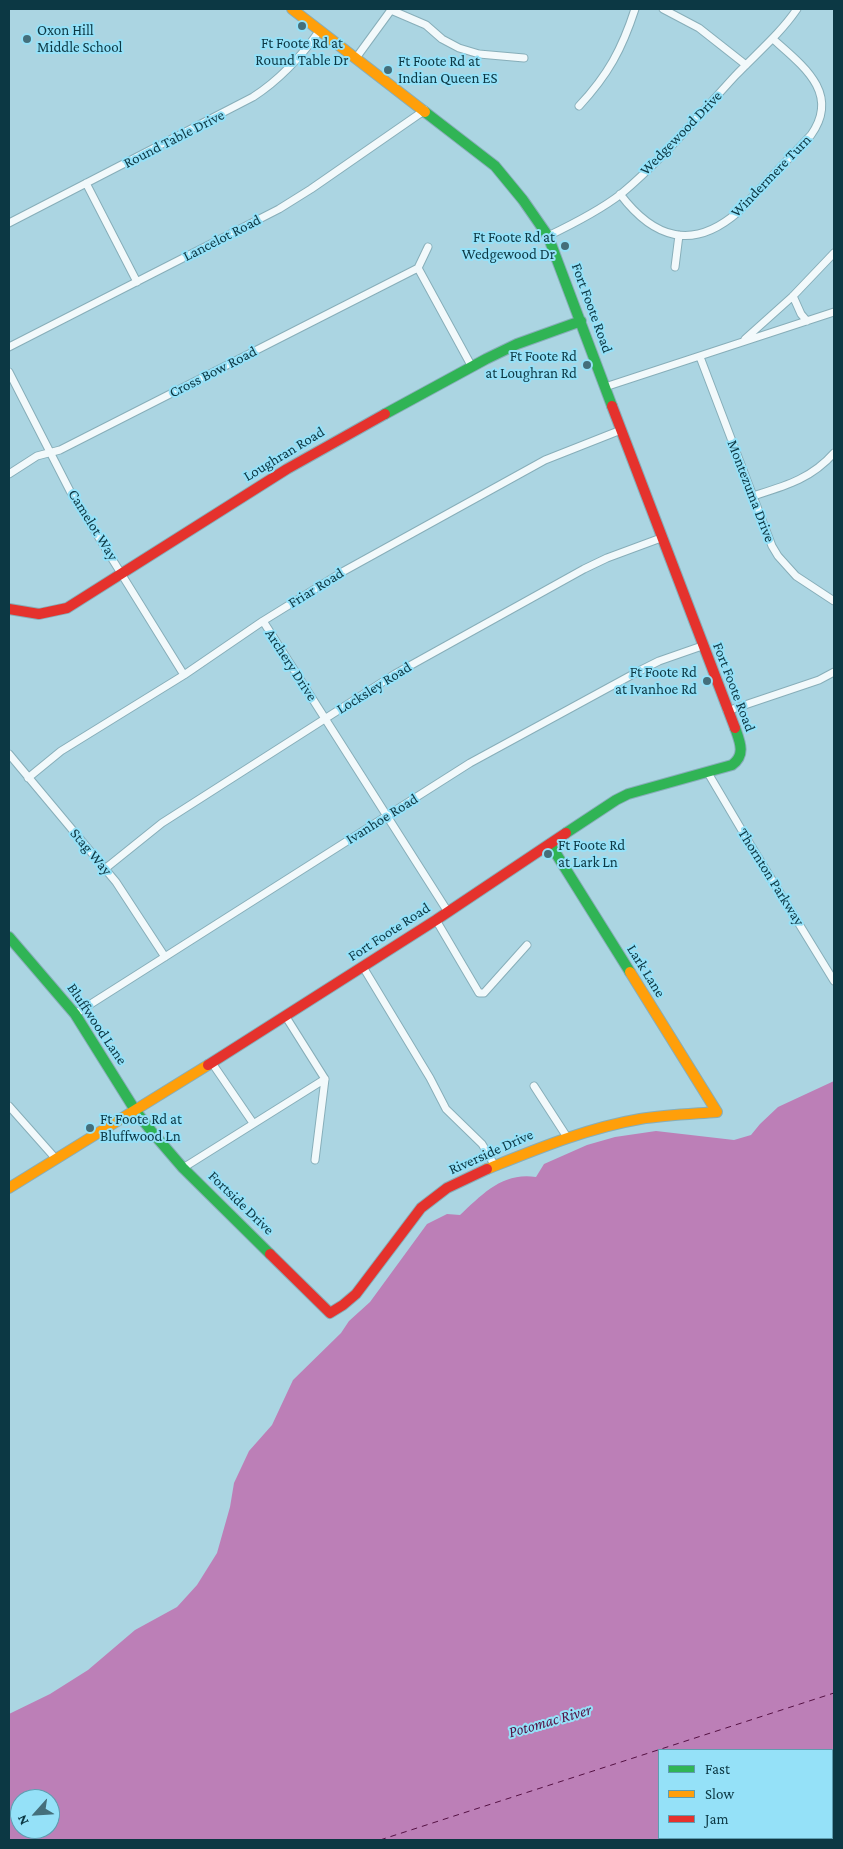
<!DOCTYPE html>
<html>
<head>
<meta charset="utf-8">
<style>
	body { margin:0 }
	#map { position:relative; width:843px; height:1849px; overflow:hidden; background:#abd5e2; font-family:"Crimson Pro",serif }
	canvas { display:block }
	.frame { position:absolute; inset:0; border:10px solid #0c3844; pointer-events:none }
	.legend { position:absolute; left:658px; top:1749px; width:175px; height:90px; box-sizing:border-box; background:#95e1f8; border:1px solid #5e9db0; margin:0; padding:6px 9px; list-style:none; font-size:15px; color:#0c3844 }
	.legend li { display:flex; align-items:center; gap:10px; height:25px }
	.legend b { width:25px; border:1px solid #5e9db0 }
	.north { position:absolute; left:10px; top:1789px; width:50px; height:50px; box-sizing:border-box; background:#95e1f8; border:1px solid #5e9db0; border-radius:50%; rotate:244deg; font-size:14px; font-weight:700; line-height:20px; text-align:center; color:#0c3844 }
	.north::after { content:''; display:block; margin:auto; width:18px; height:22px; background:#446f7b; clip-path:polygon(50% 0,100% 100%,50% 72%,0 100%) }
</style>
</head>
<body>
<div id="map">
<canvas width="843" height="1849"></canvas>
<div class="frame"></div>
<ul class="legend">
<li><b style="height:6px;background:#30b455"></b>Fast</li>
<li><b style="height:6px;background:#ff9f0a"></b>Slow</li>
<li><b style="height:6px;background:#e5322d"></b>Jam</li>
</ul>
<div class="north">N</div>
</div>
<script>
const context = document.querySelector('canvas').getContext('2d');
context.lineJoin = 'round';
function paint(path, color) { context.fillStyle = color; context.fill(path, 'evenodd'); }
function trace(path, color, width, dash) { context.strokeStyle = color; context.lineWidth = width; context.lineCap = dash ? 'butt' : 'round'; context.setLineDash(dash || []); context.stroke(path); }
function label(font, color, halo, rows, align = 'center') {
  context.font = font + ' "Crimson Pro",serif'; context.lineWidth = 4; context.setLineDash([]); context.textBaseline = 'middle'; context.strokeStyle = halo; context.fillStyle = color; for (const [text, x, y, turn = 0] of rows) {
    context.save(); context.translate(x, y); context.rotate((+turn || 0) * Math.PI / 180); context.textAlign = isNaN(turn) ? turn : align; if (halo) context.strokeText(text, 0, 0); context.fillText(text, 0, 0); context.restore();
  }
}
paint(new Path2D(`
	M 834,1081 L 834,1840 L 9,1840 L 9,1714 L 50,1694 L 88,1670 L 135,1630 L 177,1607 L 197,1585 L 217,1553 L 230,1507 L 234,1483 L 249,1451 L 272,1425 L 293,1380 L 341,1333 L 349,1321 L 370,1302 L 427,1224 L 447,1214 L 460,1215 C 483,1194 502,1172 536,1177 L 544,1164 L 587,1145 L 615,1137 L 656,1131 L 734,1140 L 751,1135 L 760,1124 L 778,1107 ZM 659,1750 L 832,1750 L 832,1838 L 659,1838 ZM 20,1799 L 50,1799 L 50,1829 L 20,1829 Z`), '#bc7fb7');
trace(new Path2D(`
	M 380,1840 L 834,1693`), '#541143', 1, [6, 5]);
const street = new Path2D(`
	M 663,9 L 699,28 L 746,65
	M 356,58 L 391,10 L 426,25 L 442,39 L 459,48 L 479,54 L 524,58
	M 579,106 C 608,75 622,49 635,9
	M 86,183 L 137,282
	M 620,194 C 654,239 693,251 738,212 L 811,135 C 841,93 802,65 773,39
	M 9,223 L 253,97 C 281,79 301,57 320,30
	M 548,236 C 573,224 599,211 621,194 C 662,160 699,115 735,76 C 756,54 780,34 797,9
	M 675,267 L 679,235
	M 418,268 L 472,367
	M 418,268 L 428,247
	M 793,296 L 801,314 L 807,321
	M 745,339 L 793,296 L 834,253
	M 9,347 L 279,209 L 311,189 L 425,110
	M 700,357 L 772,546 L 778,556 L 796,576 L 834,601
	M 9,372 L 70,491 L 184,675
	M 605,387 L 834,312
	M 9,474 L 37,456 L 60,450 L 418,268
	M 753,496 C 785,486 811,479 834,453
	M 263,621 L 448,912
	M 727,711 L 819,680 L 834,672
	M 9,754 L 116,882 L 165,957
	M 708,773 L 747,839 L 834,981
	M 28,778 L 61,751 L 184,675 L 263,621 L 344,571 L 545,460 L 621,430
	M 106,868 L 162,823 L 395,674 L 584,569 L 607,558 L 661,538
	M 436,920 L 479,993 L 484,993 L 527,945
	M 363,967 L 430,1078 L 446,1109 L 482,1144 L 495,1166
	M 75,1014 L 470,763 L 639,671 L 659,661 L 702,646
	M 286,1017 L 325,1079
	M 212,1063 L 253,1123
	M 534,1086 L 567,1137
	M 9,1106 L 56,1159
	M 315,1160 L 325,1079
	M 183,1168 L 325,1079`);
const fast = new Path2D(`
	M 425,112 L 495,166 L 523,200 L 548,236 L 612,406
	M 385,414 L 486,359 L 517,344 L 581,321
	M 566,833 L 616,800 L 628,794 L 732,765 C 746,755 740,742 735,728
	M 550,844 L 630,972
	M 9,937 L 75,1014 L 135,1110 L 152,1132 L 183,1168 L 270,1254`);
const slow = new Path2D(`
	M 292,9 L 425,112
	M 487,1169 C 537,1149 587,1128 640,1119 C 666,1115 691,1114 717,1112 L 630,972
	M 9,1188 L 208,1065`);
const jam = new Path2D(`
	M 612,406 L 735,728
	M 9,609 L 39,614 L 67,608 L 287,469 L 385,414
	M 208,1065 L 436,920 L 566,833
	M 270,1254 L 330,1313 L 343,1305 L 356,1294 L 421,1208 L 447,1188 L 487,1169`);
trace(street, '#87aeb9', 9);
trace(fast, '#87aeb9', 12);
trace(slow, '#87aeb9', 12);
trace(jam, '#87aeb9', 12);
trace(street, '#f2f9fb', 7);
trace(fast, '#30b455', 10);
trace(slow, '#ff9f0a', 10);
trace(jam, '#e5322d', 10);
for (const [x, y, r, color] of [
	[302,26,5,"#446f7b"],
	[27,39,5,"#446f7b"],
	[388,70,5,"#446f7b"],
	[565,246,5,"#446f7b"],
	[587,365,5,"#446f7b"],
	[707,681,5,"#446f7b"],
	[548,854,5,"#446f7b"],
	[90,1128,5,"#446f7b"]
]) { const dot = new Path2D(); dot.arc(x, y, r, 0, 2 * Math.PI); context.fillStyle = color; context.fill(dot); trace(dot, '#95e1f8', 2); }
label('15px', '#0c3844', '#95e1f8', [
	["Oxon Hill",37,30],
	["Middle School",37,47],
	["Ft Foote Rd at",302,43,"center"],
	["Round Table Dr",302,60,"center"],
	["Ft Foote Rd at",398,61],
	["Indian Queen ES",398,78],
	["Ft Foote Rd at",555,237,"right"],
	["Wedgewood Dr",555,254,"right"],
	["Ft Foote Rd",577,356,"right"],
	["at Loughran Rd",577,373,"right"],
	["Ft Foote Rd",697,672,"right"],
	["at Ivanhoe Rd",697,689,"right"],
	["Ft Foote Rd",558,845],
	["at Lark Ln",558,862],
	["Ft Foote Rd at",100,1119],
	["Bluffwood Ln",100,1136]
], 'left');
label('15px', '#0c3844', '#95e1f8', [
	["Wedgewood Drive",681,133,-46],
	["Round Table Drive",174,139,-27],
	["Windermere Turn",771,176,-46],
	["Lancelot Road",222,238,-27],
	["Fort Foote Road",592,308,70],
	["Cross Bow Road",213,372,-27],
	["Loughran Road",284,454,-31],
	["Montezuma Drive",751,491,69],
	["Camelot Way",93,525,58],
	["Friar Road",316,588,-32],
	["Archery Drive",291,665,57],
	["Fort Foote Road",734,687,69],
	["Locksley Road",374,688,-32],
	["Ivanhoe Road",382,819,-32],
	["Stag Way",91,852,50],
	["Thornton Parkway",771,877,58],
	["Fort Foote Road",389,932,-33],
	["Lark Lane",646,971,58],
	["Bluffwood Lane",97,1024,56],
	["Riverside Drive",491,1152,-24],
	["Fortside Drive",241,1203,44]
]);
label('italic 16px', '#541143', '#95e1f8', [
	["Potomac River",550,1721,-16]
]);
</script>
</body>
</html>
